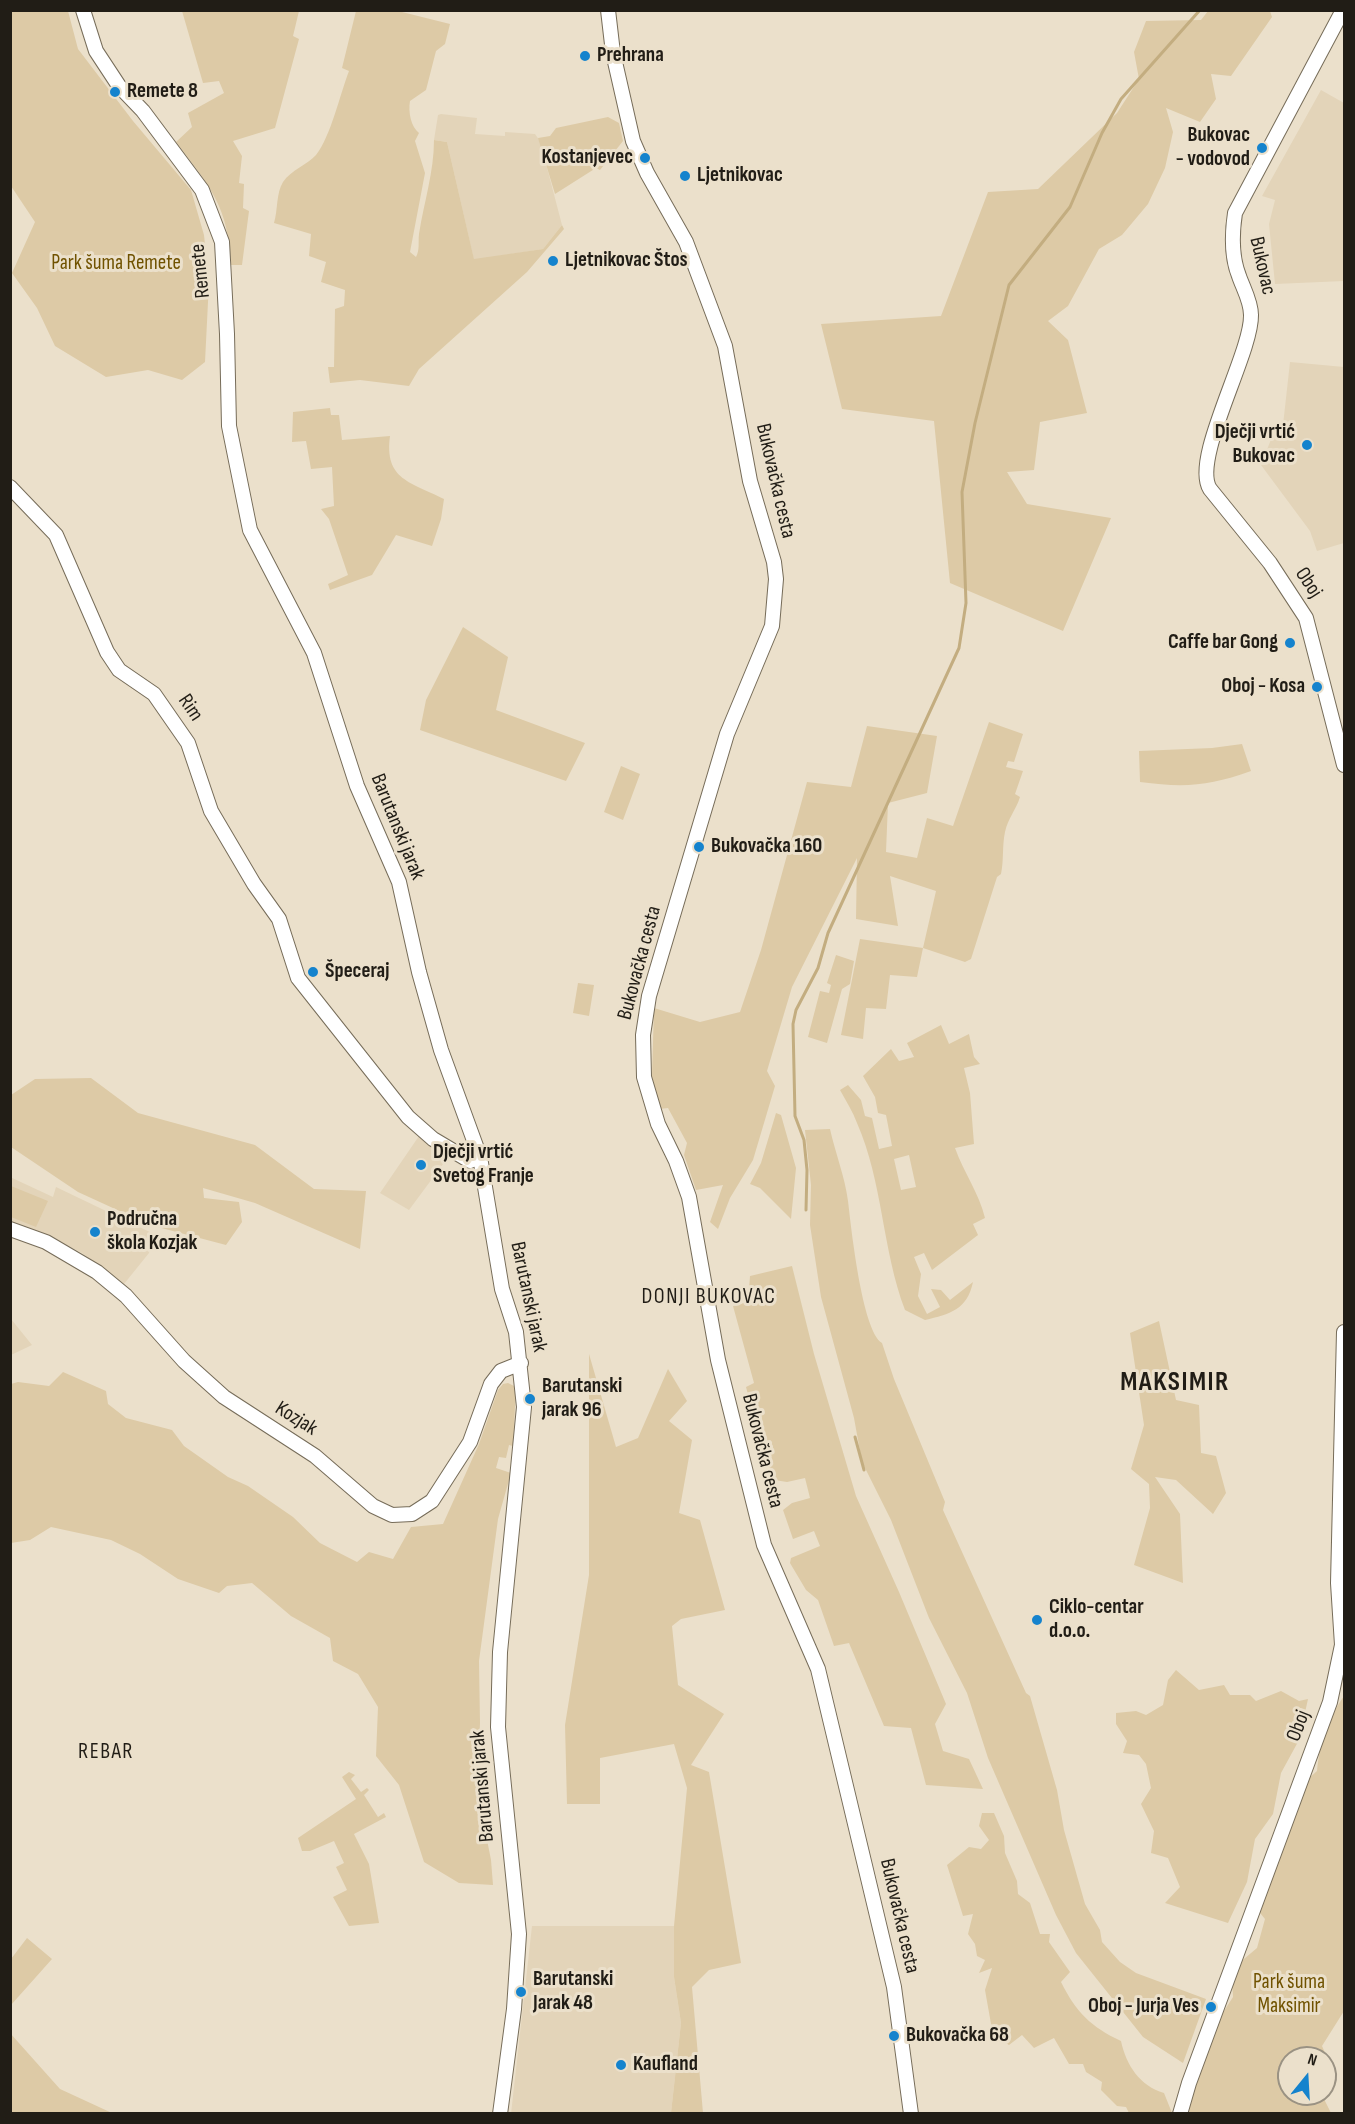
<!DOCTYPE html>
<html>
<head>
<meta charset="utf-8">
<style>
	body { margin:0 }
	#map { position:relative; width:1355px; height:2124px; overflow:hidden; background:#ebe0cb; font-family:"Sofia Sans Condensed",sans-serif }
	canvas { display:block }
	.frame { position:absolute; inset:0; border:12px solid #211d16; pointer-events:none }
	.north { position:absolute; left:1277px; top:2046px; width:60px; height:60px; box-sizing:border-box; background:#ebe0cb; border:2px solid #9a9283; border-radius:50%; rotate:18deg; font-size:16px; font-weight:700; line-height:24px; text-align:center; color:#211d16 }
	.north::after { content:''; display:block; margin:auto; width:21px; height:27px; background:#1583cd; clip-path:polygon(50% 0,100% 100%,50% 72%,0 100%) }
</style>
</head>
<body>
<div id="map">
<canvas width="1355" height="2124"></canvas>
<div class="frame"></div>
<div class="north">N</div>
</div>
<script>
const context = document.querySelector('canvas').getContext('2d');
context.lineJoin = 'round';
function paint(path, color) { context.fillStyle = color; context.fill(path, 'evenodd'); }
function trace(path, color, width, dash) { context.strokeStyle = color; context.lineWidth = width; context.lineCap = dash ? 'butt' : 'round'; context.setLineDash(dash || []); context.stroke(path); }
function label(font, color, halo, rows, align = 'center') {
  context.font = font + ' "Sofia Sans Condensed",sans-serif'; context.lineWidth = 6; context.setLineDash([]); context.textBaseline = 'middle'; context.strokeStyle = halo; context.fillStyle = color; for (const [text, x, y, turn = 0] of rows) {
    context.save(); context.translate(x, y); context.rotate((+turn || 0) * Math.PI / 180); context.textAlign = isNaN(turn) ? turn : align; if (halo) context.strokeText(text, 0, 0); context.fillText(text, 0, 0); context.restore();
  }
}
paint(new Path2D(`
	M 1321,90 L 1344,103 L 1344,281 L 1275,284 L 1269,224 L 1275,200 L 1262,196 Z
	M 441,114 L 477,118 L 475,134 L 505,136 L 505,132 L 535,134 L 540,141 L 562,225 L 543,249 L 474,260 L 447,142 L 434,140 L 438,115 Z
	M 1290,362 L 1344,367 L 1344,543 L 1317,551 L 1310,531 L 1261,465 L 1277,424 L 1283,425 Z
	M 419,1136 L 449,1156 L 409,1210 L 380,1193 Z
	M 10,1177 L 53,1197 L 56,1187 L 154,1234 L 149,1253 L 124,1284 L 82,1253 L 44,1234 L 11,1222 Z
	M 11,1319 L 32,1345 L 11,1355 L 10,1355 Z
	M 532,1926 L 674,1926 L 674,1977 L 681,2023 L 671,2113 L 511,2114 Z`), '#e3d4b9');
paint(new Path2D(`
	M 10,11 L 68,11 L 78,49 L 133,121 L 191,190 L 204,235 L 209,282 L 205,362 L 182,380 L 148,370 L 106,377 L 55,346 L 37,308 L 12,273 L 35,222 L 11,186 Z
	M 182,11 L 299,11 L 293,36 L 299,39 L 275,128 L 233,141 L 242,156 L 239,183 L 244,184 L 243,208 L 249,211 L 242,265 L 231,265 C 228,206 211,188 176,142 L 192,127 L 188,113 L 224,93 L 219,81 L 203,83 Z
	M 398,11 L 450,24 L 445,44 L 436,51 L 426,90 L 410,101 C 408,112 411,127 419,133 L 415,141 L 425,173 L 410,252 L 416,257 C 420,250 418,242 419,234 C 424,202 434,172 434,140 L 447,142 L 474,259 L 543,249 L 562,225 L 564,229 L 527,272 L 419,369 L 409,386 L 360,380 L 330,383 L 328,367 L 334,367 L 335,309 L 344,306 L 345,290 L 321,282 L 326,262 L 309,256 L 311,234 L 274,223 C 278,210 276,193 283,182 C 291,170 307,165 316,155 C 331,136 340,94 349,71 L 342,68 L 356,11 Z
	M 1208,11 L 1270,11 L 1272,17 L 1231,76 L 1211,74 L 1216,99 L 1200,122 L 1166,108 L 1173,132 L 1165,168 L 1148,204 L 1122,235 L 1099,249 L 1068,306 L 1048,321 L 1068,340 L 1087,413 L 1040,422 L 1034,470 L 1007,472 L 1027,504 L 1111,518 L 1063,631 L 950,583 L 934,421 L 842,409 L 821,324 L 941,316 L 988,192 L 1038,189 L 1117,113 L 1139,79 L 1134,52 L 1146,21 L 1201,20 Z
	M 608,117 L 619,123 L 623,141 L 600,170 L 596,168 L 555,194 L 538,138 L 550,136 L 556,128 Z
	M 330,408 L 331,415 L 339,415 L 342,440 L 390,436 C 384,480 411,482 444,499 L 441,519 L 432,546 L 396,535 L 372,575 L 330,590 L 328,584 L 348,575 L 329,519 L 321,509 L 334,506 L 332,467 L 311,469 L 306,441 L 292,442 L 293,412 Z
	M 463,627 L 508,657 L 496,710 L 585,743 L 566,781 L 420,730 L 426,700 Z
	M 989,722 L 1023,734 L 1014,762 L 1008,761 L 1006,767 L 1023,771 L 1015,794 L 1020,797 C 1016,810 1008,818 1005,832 C 1002,846 1004,860 1001,874 L 997,877 L 971,959 L 965,962 L 923,948 L 917,977 L 890,975 L 886,1009 L 866,1008 L 863,1039 L 841,1035 L 860,939 L 923,948 L 936,891 L 890,876 L 898,926 L 856,919 L 857,858 L 792,987 L 767,1071 L 775,1086 L 753,1160 L 730,1198 L 718,1229 L 710,1222 L 723,1185 L 696,1190 L 684,1155 L 687,1143 L 668,1108 L 659,1109 L 652,1076 L 654,1008 L 700,1022 L 740,1012 L 761,950 L 807,782 L 851,787 L 867,726 L 937,736 L 927,793 L 888,803 L 886,852 L 917,858 L 927,818 L 953,826 Z
	M 1242,744 L 1251,771 C 1209,786 1185,788 1140,782 L 1139,751 L 1212,748 Z
	M 621,766 L 640,774 L 623,820 L 604,812 Z
	M 836,955 L 854,961 L 850,984 L 842,989 L 827,1043 L 808,1037 L 820,991 L 829,993 L 831,985 L 827,983 Z
	M 578,983 L 594,985 L 589,1016 L 573,1013 Z
	M 941,1025 L 949,1044 L 969,1034 L 974,1057 L 980,1064 L 964,1068 L 970,1093 L 974,1144 L 955,1148 C 964,1173 979,1193 985,1218 L 973,1224 L 978,1235 L 932,1270 L 924,1253 L 914,1257 L 921,1274 L 918,1296 L 927,1314 L 940,1307 L 931,1289 L 941,1290 L 950,1300 L 973,1282 C 967,1310 950,1314 925,1320 L 905,1310 C 882,1249 883,1182 857,1123 C 853,1112 846,1101 840,1090 L 848,1085 L 861,1100 L 865,1116 L 872,1118 L 879,1149 L 892,1146 L 886,1115 L 878,1113 L 875,1097 L 863,1076 L 891,1049 L 899,1061 L 914,1057 L 907,1043 ZM 909,1155 L 916,1187 L 901,1190 L 894,1159 Z
	M 91,1078 L 138,1113 L 255,1145 L 314,1189 L 366,1191 L 360,1249 L 255,1203 L 203,1188 L 204,1198 L 239,1202 L 242,1222 L 226,1245 L 150,1225 L 78,1192 L 11,1147 L 11,1095 L 35,1079 Z
	M 776,1113 L 781,1115 L 796,1168 L 791,1219 L 760,1188 L 750,1184 L 761,1163 Z
	M 830,1129 C 835,1152 845,1177 848,1201 C 851,1226 862,1331 882,1343 L 894,1379 L 945,1502 L 943,1510 L 1026,1693 L 1030,1696 L 1057,1790 L 1064,1830 L 1085,1904 L 1100,1930 L 1102,1942 L 1120,1962 L 1136,1973 L 1206,1999 L 1183,2063 L 1143,2037 L 1076,1953 L 1056,1915 L 988,1758 L 967,1693 L 929,1618 L 891,1520 L 862,1462 L 854,1418 L 821,1297 L 810,1225 L 811,1185 L 805,1130 Z
	M 11,1186 L 48,1201 L 36,1227 L 11,1217 Z
	M 792,1266 L 814,1354 L 856,1496 L 899,1592 L 946,1704 L 935,1724 L 943,1751 L 969,1759 L 983,1789 L 926,1785 L 911,1728 L 884,1726 L 849,1643 L 834,1646 L 818,1600 L 806,1590 L 790,1563 L 791,1558 L 820,1546 L 814,1531 L 793,1539 L 783,1510 L 792,1503 L 810,1498 L 805,1478 L 787,1482 L 768,1479 L 765,1458 L 746,1387 L 754,1383 L 733,1306 L 751,1301 L 749,1289 L 750,1276 Z
	M 1159,1321 L 1176,1400 L 1199,1405 L 1201,1453 L 1216,1456 L 1226,1493 L 1213,1514 L 1176,1480 L 1155,1477 L 1180,1514 L 1183,1583 L 1134,1565 L 1150,1508 L 1149,1484 L 1131,1469 L 1144,1425 L 1130,1333 Z
	M 589,1354 L 616,1447 L 638,1438 L 668,1369 L 687,1401 L 669,1421 L 692,1440 L 679,1513 L 700,1520 L 725,1610 L 681,1619 L 672,1626 L 678,1685 L 724,1714 L 691,1765 L 709,1772 L 741,1963 L 709,1970 L 692,1987 L 703,2113 L 671,2113 L 681,2023 L 674,1977 L 674,1926 L 687,1788 L 674,1744 L 600,1758 L 600,1804 L 567,1804 L 565,1725 L 589,1575 Z
	M 63,1372 L 106,1391 L 108,1404 L 126,1418 L 172,1430 L 184,1446 L 228,1477 L 248,1486 L 293,1517 L 320,1543 L 357,1562 L 369,1552 L 393,1559 L 411,1527 L 443,1524 L 479,1444 L 498,1390 L 503,1384 L 508,1383 L 516,1387 L 513,1446 L 509,1445 L 506,1458 L 499,1457 L 496,1468 L 511,1473 L 498,1519 L 479,1661 L 480,1723 L 477,1789 L 491,1860 L 493,1885 L 459,1883 L 424,1862 L 399,1785 L 376,1756 L 378,1707 L 358,1674 L 333,1661 L 330,1638 L 291,1616 L 252,1583 L 227,1586 L 219,1593 L 178,1579 L 140,1554 L 111,1540 L 51,1527 L 30,1540 L 11,1543 L 11,1384 L 18,1382 L 49,1386 Z
	M 1176,1670 L 1199,1690 L 1224,1685 L 1230,1695 L 1250,1695 L 1256,1701 L 1281,1691 L 1299,1701 L 1308,1699 L 1299,1740 L 1281,1773 L 1273,1814 L 1255,1839 L 1247,1882 L 1228,1923 L 1165,1903 L 1180,1887 L 1168,1858 L 1151,1853 L 1154,1831 L 1141,1804 L 1151,1788 L 1146,1764 L 1139,1755 L 1123,1753 L 1127,1741 L 1116,1724 L 1116,1713 L 1136,1711 L 1146,1715 L 1163,1705 L 1168,1680 Z
	M 1344,1696 L 1344,2011 L 1322,2046 L 1330,2064 L 1325,2101 L 1331,2113 L 1189,2114 L 1190,2096 L 1197,2083 L 1197,2071 L 1206,2039 L 1233,1997 L 1232,1981 L 1238,1964 L 1257,1948 L 1265,1919 L 1256,1908 L 1299,1787 L 1317,1771 C 1320,1741 1327,1720 1344,1696 ZM 1289,2058 L 1325,2058 L 1325,2094 L 1289,2094 Z
	M 349,1772 L 355,1775 L 351,1779 L 361,1792 L 367,1788 L 369,1790 L 364,1795 L 378,1817 L 384,1813 L 386,1817 L 354,1834 L 369,1864 L 379,1923 L 349,1926 L 333,1897 L 347,1890 L 336,1867 L 344,1863 L 334,1841 L 310,1851 L 302,1851 L 298,1838 L 356,1799 L 342,1777 Z
	M 982,1813 L 994,1813 L 1004,1836 L 1005,1853 L 1017,1881 L 1018,1894 L 1030,1903 L 1040,1934 L 1050,1934 L 1049,1942 L 1070,1972 L 1061,1982 C 1076,2012 1091,2027 1121,2041 C 1126,2065 1140,2086 1164,2093 L 1172,2113 L 1129,2113 L 1126,2107 L 1117,2106 L 1101,2090 L 1102,2082 L 1086,2072 L 1083,2064 L 1069,2064 L 1054,2038 L 1034,2048 L 1022,2035 L 1009,2045 L 993,2035 L 985,1990 L 992,1968 L 979,1973 L 985,1960 L 977,1956 L 975,1944 L 968,1934 L 973,1914 L 963,1916 L 947,1865 L 969,1847 L 981,1849 L 989,1840 L 979,1826 Z
	M 27,1938 L 52,1959 L 11,2005 L 11,1959 Z
	M 10,2033 L 60,2089 L 112,2113 L 11,2113 Z`), '#ddcaa6');
trace(new Path2D(`
	M 806,1210 L 807,1170 L 804,1140 L 795,1116 L 793,1024 L 796,1010 L 818,968 L 828,933 L 959,648 L 966,603 L 962,492 L 975,423 L 1009,285 L 1070,207 L 1102,133 L 1121,99 L 1200,10
	M 855,1437 L 864,1470`), '#c3ad80', 3);
const secondary = new Path2D(`
	M 83,10 L 96,51 L 119,86 L 143,111 L 202,190 L 222,242 L 227,334 L 229,426 L 250,530 L 314,653 L 357,786 L 399,882 L 419,972 L 441,1050 L 480,1157 L 502,1289 L 516,1332 L 524,1407 L 500,1652 L 498,1727 L 519,1934 L 514,2009 L 500,2114
	M 608,10 L 613,53 L 633,141 L 647,173 L 686,242 L 725,346 L 750,481 L 774,562 L 776,579 L 772,626 L 727,734 L 649,996 L 643,1035 L 644,1077 L 658,1124 L 676,1161 L 689,1197 L 718,1360 L 764,1545 L 818,1669 L 894,1987 L 911,2114
	M 1343,10 L 1235,213 C 1232,233 1231,256 1239,276 C 1243,288 1251,301 1251,315 C 1252,353 1191,459 1210,489 L 1270,563 L 1306,618 L 1344,765
	M 10,487 L 56,535 L 107,652 L 119,670 L 154,694 L 188,743 L 211,811 L 254,884 L 279,919 L 298,978 L 408,1117 L 433,1139 L 470,1161 L 480,1157
	M 10,1229 L 46,1242 L 97,1272 L 126,1296 L 184,1361 L 224,1397 L 315,1456 L 373,1506 L 392,1515 L 412,1514 L 432,1501 L 470,1442 L 491,1384 L 501,1371 L 521,1363
	M 1180,2114 L 1189,2083 L 1330,1702 L 1342,1645 L 1338,1583 L 1344,1332`);
trace(secondary, '#766c59', 16);
trace(secondary, '#fff', 14);
for (const [x, y, r, color] of [
	[585,56,6,"#1583cd"],
	[115,92,6,"#1583cd"],
	[1262,148,6,"#1583cd"],
	[645,158,6,"#1583cd"],
	[685,176,6,"#1583cd"],
	[553,261,6,"#1583cd"],
	[1307,445,6,"#1583cd"],
	[1290,643,6,"#1583cd"],
	[1317,687,6,"#1583cd"],
	[699,847,6,"#1583cd"],
	[313,972,6,"#1583cd"],
	[421,1165,6,"#1583cd"],
	[95,1232,6,"#1583cd"],
	[530,1399,6,"#1583cd"],
	[1037,1620,6,"#1583cd"],
	[521,1992,6,"#1583cd"],
	[1211,2007,6,"#1583cd"],
	[894,2036,6,"#1583cd"],
	[621,2065,6,"#1583cd"]
]) { const dot = new Path2D(); dot.arc(x, y, r, 0, 2 * Math.PI); context.fillStyle = color; context.fill(dot); trace(dot, '#ebe0cb', 2); }
label('bold 21px', '#211d16', '#ebe0cb', [
	["Prehrana",597,56],
	["Remete 8",127,92],
	["Bukovac",1250,136,"right"],
	["- vodovod",1250,160,"right"],
	["Kostanjevec",633,158,"right"],
	["Ljetnikovac",697,176],
	["Ljetnikovac Štos",565,261],
	["Dječji vrtić",1295,433,"right"],
	["Bukovac",1295,457,"right"],
	["Caffe bar Gong",1278,643,"right"],
	["Oboj - Kosa",1305,687,"right"],
	["Bukovačka 160",711,847],
	["Špeceraj",325,972],
	["Dječji vrtić",433,1153],
	["Svetog Franje",433,1177],
	["Područna",107,1220],
	["škola Kozjak",107,1244],
	["Barutanski",542,1387],
	["jarak 96",542,1411],
	["Ciklo-centar",1049,1608],
	["d.o.o.",1049,1632],
	["Barutanski",533,1980],
	["Jarak 48",533,2004],
	["Oboj - Jurja Ves",1199,2007,"right"],
	["Bukovačka 68",906,2036],
	["Kaufland",633,2065]
], 'left');
label('21px', '#705200', '#ebe0cb', [
	["Park šuma Remete",116,264],
	["Park šuma",1289,1983],
	["Maksimir",1289,2007]
]);
label('21px', '#211d16', '#ebe0cb', [
	["Bukovac",1262,266,77],
	["Remete",201,271,-96],
	["Bukovačka cesta",775,481,77],
	["Oboj",1308,583,57],
	["Rim",190,708,56],
	["Barutanski jarak",397,827,68],
	["Bukovačka cesta",640,963,-75],
	["Barutanski jarak",528,1297,78],
	["Kozjak",296,1419,32],
	["Bukovačka cesta",762,1451,76],
	["Oboj",1299,1726,-69],
	["Barutanski jarak",483,1786,-95],
	["Bukovačka cesta",899,1916,77]
]);
context.letterSpacing = '1.5px';
label('22px', '#211d16', '#ebe0cb', [
	["DONJI BUKOVAC",709,1297],
	["REBAR",106,1752]
]);
context.letterSpacing = '0px';
context.letterSpacing = '1.5px';
label('bold 27px', '#211d16', '#ebe0cb', [
	["MAKSIMIR",1175,1383]
]);
context.letterSpacing = '0px';
</script>
</body>
</html>
